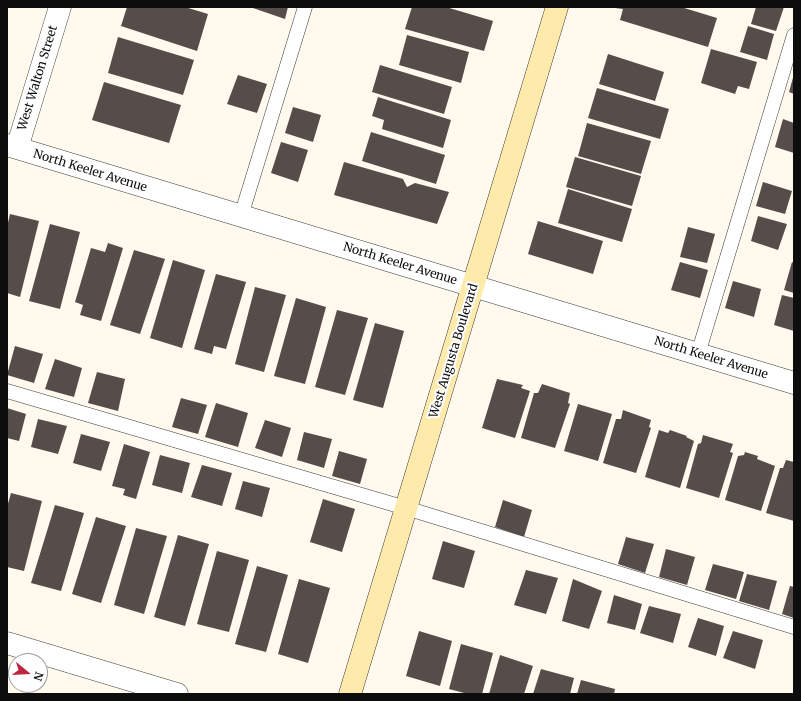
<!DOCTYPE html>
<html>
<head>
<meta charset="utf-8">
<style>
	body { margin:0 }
	#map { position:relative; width:801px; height:701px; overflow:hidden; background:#fff9ee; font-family:Merriweather,serif }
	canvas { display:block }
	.frame { position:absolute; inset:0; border:8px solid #0d0d0d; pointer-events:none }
	.north { position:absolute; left:8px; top:653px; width:40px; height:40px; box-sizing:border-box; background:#fff; border:1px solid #9e9e9e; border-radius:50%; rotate:108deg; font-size:11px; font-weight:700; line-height:16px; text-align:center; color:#0d0d0d }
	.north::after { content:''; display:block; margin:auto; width:14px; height:18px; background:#bc2641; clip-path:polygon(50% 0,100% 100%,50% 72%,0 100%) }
</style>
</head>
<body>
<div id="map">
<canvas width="801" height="701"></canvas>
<div class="frame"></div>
<div class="north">N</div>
</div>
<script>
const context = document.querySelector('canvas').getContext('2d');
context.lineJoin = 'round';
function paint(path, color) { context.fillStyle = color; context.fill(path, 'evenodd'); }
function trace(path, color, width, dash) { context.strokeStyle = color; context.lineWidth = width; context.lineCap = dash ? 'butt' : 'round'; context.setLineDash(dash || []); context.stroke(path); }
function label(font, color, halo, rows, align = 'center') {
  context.font = font + ' Merriweather,serif'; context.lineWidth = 4; context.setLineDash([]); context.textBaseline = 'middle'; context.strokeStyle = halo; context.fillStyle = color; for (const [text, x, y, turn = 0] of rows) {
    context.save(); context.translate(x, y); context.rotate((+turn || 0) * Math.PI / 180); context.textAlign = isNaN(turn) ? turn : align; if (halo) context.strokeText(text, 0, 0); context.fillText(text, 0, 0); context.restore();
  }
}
paint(new Path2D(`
	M 127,7 L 185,7 L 208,14 L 197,51 L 121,26 Z
	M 250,7 L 288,7 L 285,19 Z
	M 412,7 L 446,7 L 493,21 L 484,51 L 405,29 Z
	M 615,7 L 681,7 L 717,18 L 708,47 L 620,20 L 623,9 L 615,8 Z
	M 756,7 L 784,7 L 776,31 L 751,24 Z
	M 748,26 L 774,34 L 767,60 L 740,52 Z
	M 407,35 L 469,52 L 461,83 L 399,65 Z
	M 118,37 L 194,60 L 183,95 L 108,73 Z
	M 711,49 L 757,62 L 749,89 L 738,86 L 735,94 L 701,83 Z
	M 608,54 L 664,72 L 655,101 L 599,84 Z
	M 380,65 L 452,87 L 444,114 L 372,92 Z
	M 794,74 L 794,94 L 789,92 Z
	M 238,75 L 267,84 L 257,113 L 227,104 Z
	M 104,82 L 181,105 L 169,143 L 92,120 Z
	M 597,88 L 669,109 L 660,139 L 588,118 Z
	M 378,97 L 451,120 L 443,148 L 382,129 L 384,120 L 372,116 Z
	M 293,107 L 321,115 L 313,142 L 285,133 Z
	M 783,119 L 794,123 L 794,153 L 775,147 Z
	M 587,123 L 651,141 L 641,174 L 578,156 Z
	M 371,132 L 445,155 L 436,184 L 362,161 Z
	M 281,142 L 308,150 L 298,182 L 271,173 Z
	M 575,157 L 641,176 L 632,206 L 566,187 Z
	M 344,162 L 403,179 L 407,187 L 415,183 L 449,192 L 437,224 L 334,195 Z
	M 763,182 L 792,191 L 785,214 L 756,206 Z
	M 568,189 L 632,209 L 622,242 L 558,223 Z
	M 10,214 L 39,221 L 20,297 L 7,293 L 7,227 Z
	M 758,216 L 787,224 L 778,250 L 751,241 Z
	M 538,221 L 603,241 L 593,274 L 528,254 Z
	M 50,224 L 80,232 L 60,309 L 29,301 Z
	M 688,227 L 715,234 L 707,263 L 680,257 Z
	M 108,243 L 123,248 L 101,321 L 80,315 L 83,305 L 75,302 L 91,248 L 105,252 Z
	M 134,250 L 165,259 L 140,334 L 110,325 Z
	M 173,260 L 205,270 L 182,348 L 150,338 Z
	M 680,262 L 708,270 L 700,298 L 671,290 Z
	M 792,262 L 794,263 L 794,293 L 784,290 Z
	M 216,274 L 246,282 L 226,349 L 214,346 L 212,354 L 194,349 Z
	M 733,281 L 761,289 L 754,317 L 725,308 Z
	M 255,287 L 286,295 L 264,372 L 235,364 Z
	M 782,295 L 794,298 L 794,331 L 774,325 Z
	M 296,298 L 326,307 L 305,384 L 274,376 Z
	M 337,310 L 368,318 L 345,395 L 315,387 Z
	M 375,323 L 404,331 L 383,408 L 353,400 Z
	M 15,346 L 43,354 L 34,383 L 7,375 Z
	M 55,359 L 82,368 L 74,397 L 45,389 Z
	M 97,372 L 125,379 L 118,411 L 88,403 Z
	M 497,379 L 523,385 L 521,388 L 530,391 L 515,438 L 482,428 Z
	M 542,384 L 570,393 L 568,403 L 570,404 L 555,448 L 521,438 L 534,393 L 538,393 Z
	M 181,398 L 207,405 L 198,434 L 172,427 Z
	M 216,403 L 248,413 L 238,447 L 205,437 Z
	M 578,404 L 612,414 L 598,461 L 564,451 Z
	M 7,408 L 26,414 L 19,441 L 7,438 Z
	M 623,410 L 651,420 L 649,427 L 651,428 L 636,473 L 603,463 L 616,419 L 621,419 Z
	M 38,419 L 67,426 L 58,454 L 31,447 Z
	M 265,420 L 291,428 L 282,457 L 255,448 Z
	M 659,430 L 668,433 L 670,430 L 687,436 L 686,437 L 694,441 L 680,488 L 645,477 Z
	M 304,432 L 332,439 L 324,468 L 297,460 Z
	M 81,434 L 110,442 L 101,471 L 73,463 Z
	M 703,435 L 733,444 L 730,452 L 733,453 L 719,498 L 686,488 L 698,444 L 701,443 Z
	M 124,444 L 150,452 L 136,499 L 123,495 L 125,489 L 112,486 Z
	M 339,451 L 367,459 L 360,484 L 332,476 Z
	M 745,452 L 758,456 L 757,459 L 775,466 L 761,511 L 725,500 L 738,456 L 744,455 Z
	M 160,455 L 190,463 L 182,493 L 152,485 Z
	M 786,460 L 794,462 L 794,521 L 766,513 L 780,468 L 783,468 Z
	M 202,465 L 232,473 L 222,506 L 191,497 Z
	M 243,481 L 270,488 L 262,517 L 235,509 Z
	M 11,493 L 42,501 L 24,571 L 7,567 L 7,507 Z
	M 323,499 L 355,509 L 342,552 L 310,542 Z
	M 503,500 L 532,510 L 524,537 L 495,527 Z
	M 55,505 L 84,513 L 61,591 L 31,583 Z
	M 96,517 L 126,526 L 101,603 L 72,594 Z
	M 136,528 L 167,536 L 144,614 L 114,605 Z
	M 178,535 L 209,544 L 185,626 L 154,617 Z
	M 626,537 L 654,544 L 645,573 L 618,564 Z
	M 443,541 L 475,551 L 464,588 L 432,579 Z
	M 666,549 L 695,557 L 687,585 L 659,577 Z
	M 217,551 L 249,560 L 229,632 L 197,624 Z
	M 713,564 L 744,572 L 736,599 L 705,590 Z
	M 257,566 L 288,575 L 266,652 L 235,644 Z
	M 526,570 L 558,578 L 546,614 L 514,605 Z
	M 747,574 L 777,581 L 769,610 L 739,601 Z
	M 299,579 L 330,588 L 308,663 L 278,654 Z
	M 573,579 L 602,591 L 589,629 L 562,621 Z
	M 790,586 L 794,587 L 794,618 L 782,614 Z
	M 614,595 L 642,604 L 635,630 L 607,623 Z
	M 649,606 L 681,614 L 673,643 L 640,633 Z
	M 698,618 L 724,626 L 716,656 L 688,647 Z
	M 419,631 L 452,641 L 440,686 L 406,676 Z
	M 733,631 L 763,640 L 755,669 L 723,658 Z
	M 461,644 L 493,653 L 482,694 L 468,694 L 449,689 Z
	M 500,655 L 533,666 L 524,694 L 489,694 Z
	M 541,669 L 574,678 L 570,694 L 533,694 Z
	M 581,680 L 615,689 L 614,694 L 577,694 Z`), '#564d4a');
const lane = new Path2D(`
	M 241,216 L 305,7
	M 698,354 L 794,35
	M 7,391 L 406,508 L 794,627`);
const street = new Path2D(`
	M 7,145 L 794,383
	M 17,148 L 60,7
	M 7,643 L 177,694`);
const secondary = new Path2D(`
	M 350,694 L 557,7`);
trace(lane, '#404040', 15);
trace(street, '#404040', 23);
trace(secondary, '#2f2f2f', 23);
trace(lane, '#fff', 14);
trace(street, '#fff', 22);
trace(secondary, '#feeaaa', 22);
label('12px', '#0d0d0d', '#fff', [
	["West Walton Street",38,78,-73],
	["North Keeler Avenue",90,171,17],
	["North Keeler Avenue",400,264,17],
	["West Augusta Boulevard",454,351,-73],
	["North Keeler Avenue",711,358,17]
]);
</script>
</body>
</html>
